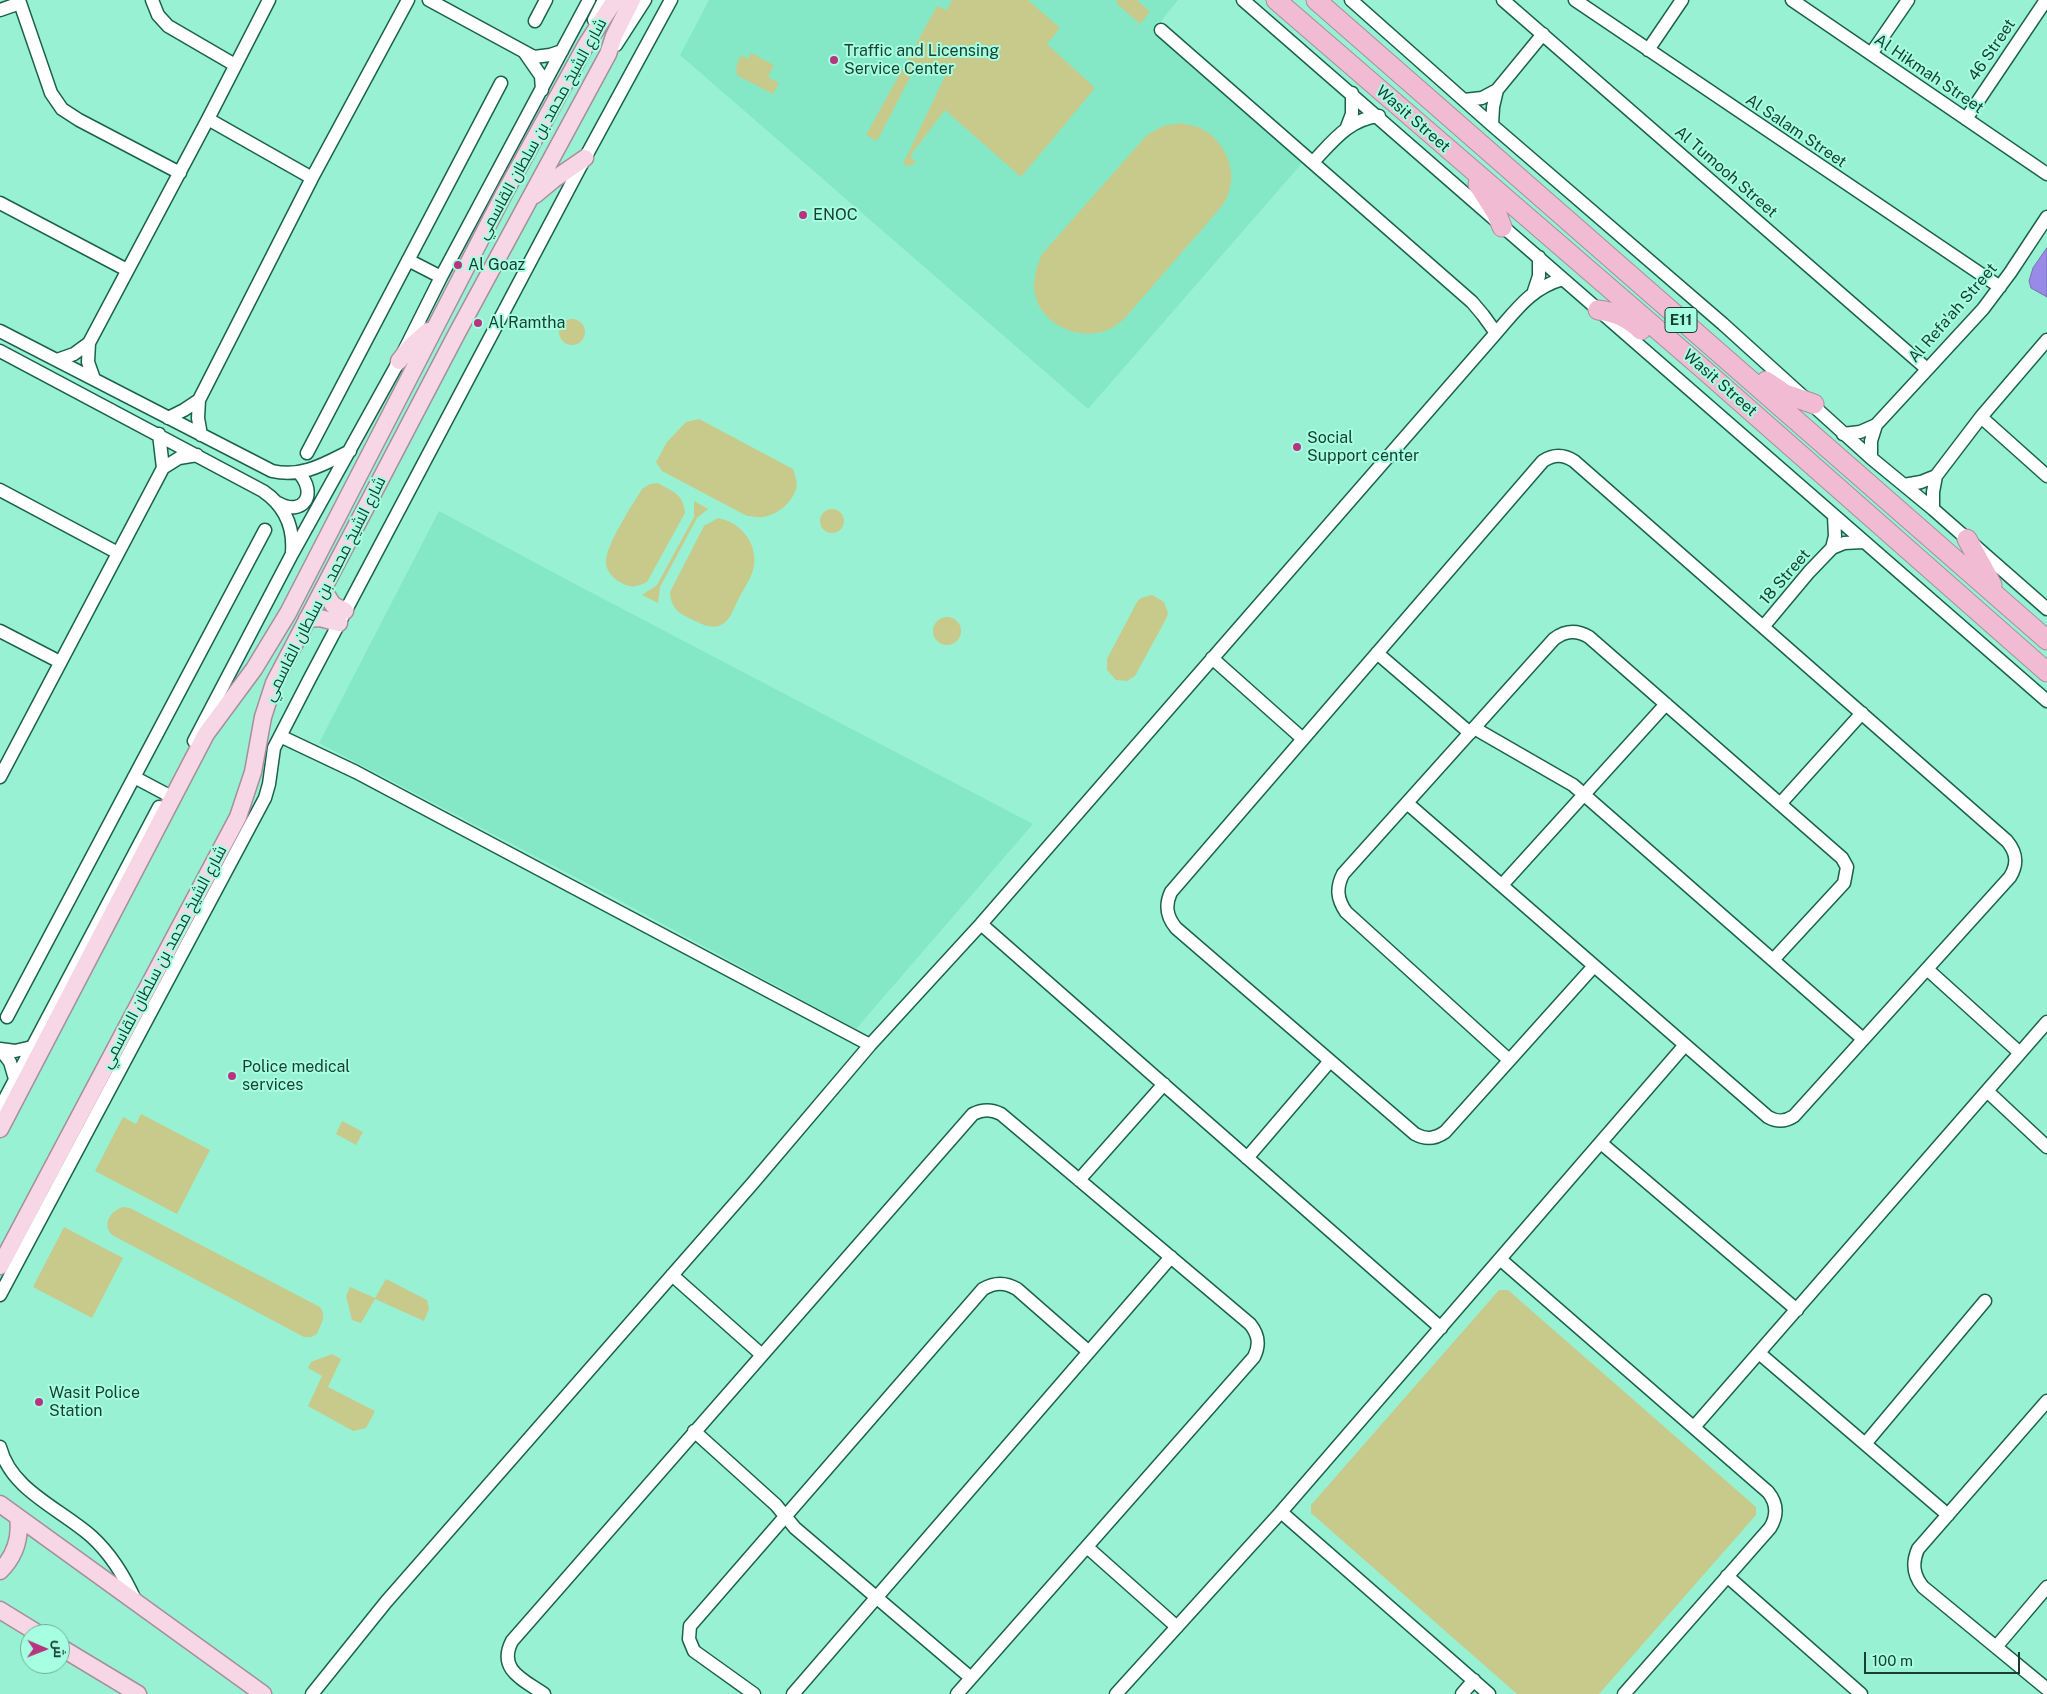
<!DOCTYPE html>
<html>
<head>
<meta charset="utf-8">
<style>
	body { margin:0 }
	#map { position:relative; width:2047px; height:1694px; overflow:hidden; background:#99f1d3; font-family:"Public Sans",Cairo,sans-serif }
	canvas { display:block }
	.north { position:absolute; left:20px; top:1624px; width:50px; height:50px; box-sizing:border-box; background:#a6ffe0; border:1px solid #6db19a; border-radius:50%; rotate:91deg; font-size:14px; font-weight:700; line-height:20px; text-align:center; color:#183d32 }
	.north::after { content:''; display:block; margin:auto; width:18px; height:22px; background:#b7357e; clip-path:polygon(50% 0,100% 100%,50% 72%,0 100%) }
	.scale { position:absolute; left:1864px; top:1652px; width:156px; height:22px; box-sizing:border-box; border:2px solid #183d32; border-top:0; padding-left:6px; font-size:15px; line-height:18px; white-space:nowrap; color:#183d32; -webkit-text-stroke:4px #a6ffe0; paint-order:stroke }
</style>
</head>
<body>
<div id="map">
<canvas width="2047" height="1694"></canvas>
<div class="north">ش</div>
<div class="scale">100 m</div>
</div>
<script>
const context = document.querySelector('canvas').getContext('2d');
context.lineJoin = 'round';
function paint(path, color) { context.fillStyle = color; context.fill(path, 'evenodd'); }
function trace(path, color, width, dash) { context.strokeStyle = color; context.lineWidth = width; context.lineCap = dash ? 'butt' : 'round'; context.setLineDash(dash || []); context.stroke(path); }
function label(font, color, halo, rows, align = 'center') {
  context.font = font + ' "Public Sans",Cairo,sans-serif'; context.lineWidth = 4; context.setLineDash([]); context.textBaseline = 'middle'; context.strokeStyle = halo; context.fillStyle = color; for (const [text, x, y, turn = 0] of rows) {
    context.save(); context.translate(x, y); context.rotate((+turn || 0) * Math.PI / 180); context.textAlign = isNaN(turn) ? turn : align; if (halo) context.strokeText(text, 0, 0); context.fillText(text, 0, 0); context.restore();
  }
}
paint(new Path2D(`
	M 709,0 L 1178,0 L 1153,31 L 1303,162 L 1088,409 L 680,55 Z
	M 439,511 L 575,584 L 1033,824 L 856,1029 L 615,898 L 319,743 Z`), '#84e8c7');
paint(new Path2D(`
	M 952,0 L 1028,0 L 1060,28 L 1047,44 L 1095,88 L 1021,177 L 945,110 L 910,156 L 916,162 L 910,166 L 903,164 L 945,76 L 918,62 L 877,141 L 866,135 L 937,6 L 947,10 Z
	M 1118,0 L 1137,0 L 1150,12 L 1140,24 L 1116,3 Z
	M 751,53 L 774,65 L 768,77 L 779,83 L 773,94 L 738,76 C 734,68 738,63 741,55 L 748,59 Z
	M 1181,123 C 1187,125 1194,125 1200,128 C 1225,140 1239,171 1227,197 C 1225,203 1220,208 1216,213 L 1124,319 C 1119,323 1113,328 1108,330 C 1077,342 1037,323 1034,288 C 1034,275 1037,265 1042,254 L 1147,135 L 1163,126 Z
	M559 332a13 13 0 1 1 26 0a13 13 0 1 1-26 0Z
	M 699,419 L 793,469 C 795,475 798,483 796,489 C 792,503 777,515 763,517 C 758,518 752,516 747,516 L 662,471 L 656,462 L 667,442 L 686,422 Z
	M 658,483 C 673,492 683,493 685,513 L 647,582 C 635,588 629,588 618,581 C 612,577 606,570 606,562 C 606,544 632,506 642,489 L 650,484 Z
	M 694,501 L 708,509 L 697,518 L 660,587 L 658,603 L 642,595 L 657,585 L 694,517 Z
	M820 521a12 12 0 1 1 24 0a12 12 0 1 1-24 0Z
	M 718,518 C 740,522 757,542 754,565 C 753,576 743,590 738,600 C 734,608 730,621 721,625 C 710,630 698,622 689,618 C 676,612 671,606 670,592 L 704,526 Z
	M 1152,595 L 1164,602 L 1168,613 L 1166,619 L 1135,676 L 1127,681 L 1116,680 L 1107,670 L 1107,659 L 1137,602 L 1141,598 Z
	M933 631a14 14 0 1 1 28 0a14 14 0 1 1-28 0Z
	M 141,1114 L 210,1150 L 177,1214 L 95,1171 L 123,1117 L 136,1124 Z
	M 342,1121 L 363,1132 L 356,1145 L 336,1134 Z
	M 123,1207 L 130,1208 L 320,1307 C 327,1316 321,1324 317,1334 L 311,1337 L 304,1337 L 112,1235 C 102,1224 110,1211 123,1207 Z
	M 64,1227 L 123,1258 L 92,1318 L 33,1287 Z
	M 386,1279 L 427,1300 L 429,1309 L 424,1321 L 375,1299 L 361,1323 L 352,1320 L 346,1296 L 350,1287 L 375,1298 Z
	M 1499,1290 L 1508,1290 L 1756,1507 L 1756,1515 L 1599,1694 L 1517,1694 L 1311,1513 L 1311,1505 Z
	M 332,1354 L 341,1359 L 328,1387 L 375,1411 L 366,1428 L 353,1431 L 308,1406 L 322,1376 L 308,1368 L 311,1362 Z`), '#c7ca8a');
const water = new Path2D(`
	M 2047,248 L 2047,297 L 2031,288 L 2029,281 L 2033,268 Z`);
paint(water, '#9a8ae7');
trace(water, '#7373b1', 1);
const minor = new Path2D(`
	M 19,0 L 51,93 L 62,109 L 79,120 L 180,173
	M 152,0 L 158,15 L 168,26 L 235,65
	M 429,0 L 534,57 L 550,55 L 562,51
	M 1243,0 L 2047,701
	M 1351,0 L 1492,125 L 1723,324 L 1871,458 L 1933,509 L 2047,609
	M 1503,0 L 1927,369
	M 1575,0 L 2000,287
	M 1792,0 L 2047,174
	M 0,10 L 20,3
	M 594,20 L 604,0
	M 535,21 L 546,0
	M 1161,30 L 1472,302 L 1483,315 L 1496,333
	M 616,45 L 645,0
	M 1648,50 L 1682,0
	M 525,53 L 541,76 L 542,90
	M 1871,54 L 1908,0
	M 1464,100 L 1482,98 L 1497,90 L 1543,34
	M 208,119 L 312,178
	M 1966,119 L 2046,0
	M 1492,125 L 1493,107 L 1497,90
	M 1347,127 L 1352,114 L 1352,93
	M 1313,162 C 1333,141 1349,119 1379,116
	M 0,203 L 127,270
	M 408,260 L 441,277
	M 1534,291 L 1539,276 L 1539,257
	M 0,331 L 272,471 C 302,478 324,464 350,451
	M 89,343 L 88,362 L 94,379
	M 0,351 L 263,491 C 285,506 294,526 292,552
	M 57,360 L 74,354 L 89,343 L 208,119 L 269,0
	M 1981,417 L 2047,476
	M 168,418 L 184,410 L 199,400
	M 159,434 L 163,468
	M 1843,434 L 1860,432 L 1876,425
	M 201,435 L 198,418 L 199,400 L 312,178 L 408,0
	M 307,453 L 501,83
	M 1871,458 L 1871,441 L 1876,425 L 1983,309 L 2010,273 L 2047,217
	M 1904,485 L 1921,482 L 1936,476
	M 0,490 L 118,553
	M 278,503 C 303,517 318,494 299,473
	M 1933,509 L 1933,492 L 1936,476 L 1981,417 L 2047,340
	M 1832,548 L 1835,536 L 1834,516
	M 1763,627 L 1809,572 L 1832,548 L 1844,543 L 1863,542
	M 0,631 L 60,662
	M 1377,653 L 1470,733
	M 1212,658 L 1303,739
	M 1474,728 L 1573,785 L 1863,1039
	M 280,736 L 356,772 L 870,1045
	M 194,741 L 292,554 L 399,361 L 441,277 L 589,0
	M 0,777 L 163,468 L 179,458 L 197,455
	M 134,777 L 166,794
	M 1407,803 L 1768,1117 C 1777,1122 1785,1122 1794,1116 L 2010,877 C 2018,864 2017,853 2007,841 L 1574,461 C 1563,454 1554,454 1543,461 L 1171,892 C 1165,905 1166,916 1176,928 L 1415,1134 C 1426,1140 1435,1139 1445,1132 L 1594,966
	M 1780,804 L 1862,713
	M 1502,885 L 1666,704
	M 981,924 L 1441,1328
	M 1927,969 L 2020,1053
	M 7,1017 L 265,530
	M 0,1049 L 10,1062 L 15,1079
	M 0,1049 L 15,1051 L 32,1047
	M 1509,1060 L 1346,912 C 1337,899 1336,888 1343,874 L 1554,639 C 1566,630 1577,630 1589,637 L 1842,858 L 1847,867 L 1844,883 L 1773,960
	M 1987,1091 L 2047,1147
	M 0,1108 L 159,807
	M 1601,1143 L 1797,1310
	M 1247,1158 L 1330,1061
	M 1079,1180 L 1164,1084
	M 1500,1259 L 1768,1492 C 1777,1503 1778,1515 1770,1528 L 1624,1694
	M 672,1275 L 762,1355
	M 0,1295 L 265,798 L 269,784 L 274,748 L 309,680 L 585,158 L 671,0
	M 1759,1353 L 1948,1515
	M 2047,1401 L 1918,1549 C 1912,1563 1913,1575 1923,1587 L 2047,1689
	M 1694,1427 L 2047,1022
	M 694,1431 L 776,1505 L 795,1528 L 971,1678
	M 1865,1444 L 1985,1301
	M 0,1447 C 11,1490 59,1508 91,1536 C 111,1554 125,1577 136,1602
	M 1281,1512 L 1489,1694
	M 1087,1547 L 1177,1627
	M 1727,1576 L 1861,1694
	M 1996,1647 L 2047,1587
	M 312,1694 L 386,1602 L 752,1184 L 870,1045 L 981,924 L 1496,333 C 1517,309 1531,288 1563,279
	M 544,1694 C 524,1680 497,1670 512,1641 L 973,1114 C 983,1109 991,1109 1001,1114 L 1250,1324 C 1259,1335 1260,1345 1254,1357 L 957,1694
	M 754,1694 L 694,1651 L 689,1639 L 690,1626 L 983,1289 C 995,1282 1005,1282 1017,1289 L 1089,1352
	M 793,1694 L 1171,1257
	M 1116,1694 L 1281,1512 L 1685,1045
	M 1462,1694 L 1474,1680`);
const major = new Path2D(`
	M 535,195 L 553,180 L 585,158
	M 399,361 L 410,347 L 428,331
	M 323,589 L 333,605 L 345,611
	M 307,619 L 320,618 L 339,623
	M 0,1129 L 206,734 L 254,669 L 288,613 L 504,194 L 586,45 L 615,0
	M 0,1266 L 238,817 L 253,772 L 263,717 L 274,683 L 456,335 L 608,54 L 614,36 L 632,0
	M 0,1504 L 263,1694
	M 0,1571 C 15,1556 21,1538 18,1517
	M 0,1610 L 39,1634
	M 60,1647 L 138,1694`);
const highway = new Path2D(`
	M 1276,0 L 1702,368 L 2047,672
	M 1316,0 L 2047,640
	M 1478,184 L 1497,214 L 1502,227
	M 1598,310 C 1616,312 1628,318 1641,330
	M 1766,381 L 1785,394 L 1814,404
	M 1967,539 L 1992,585`);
trace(minor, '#1b624e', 15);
trace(major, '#a58f9b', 19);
trace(highway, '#a58f9b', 21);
trace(minor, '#fff', 12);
trace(major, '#f7d6e5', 16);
trace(highway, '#f1bbd3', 19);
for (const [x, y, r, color] of [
	[834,60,5,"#b7357e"],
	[803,215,5,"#b7357e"],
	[458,265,5,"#b7357e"],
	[478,323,5,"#b7357e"],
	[1297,447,5,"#b7357e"],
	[232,1076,5,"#b7357e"],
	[39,1402,5,"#b7357e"]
]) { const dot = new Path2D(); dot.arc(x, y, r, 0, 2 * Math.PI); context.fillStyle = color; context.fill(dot); trace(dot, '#a6ffe0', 2); }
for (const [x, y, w] of [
	[1681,320,32]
]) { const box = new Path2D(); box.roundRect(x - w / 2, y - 12.5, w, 25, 4); context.fillStyle = '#a6ffe0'; context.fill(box); trace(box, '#183d32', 1); }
label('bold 15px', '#183d32', null, [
	["E11",1681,320]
]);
label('16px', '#183d32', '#a6ffe0', [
	["46 Street",1992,50,-56],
	["Al Hikmah Street",1929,74,34],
	["Wasit Street",1413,119,41],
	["شارع الشيخ محمد بن سلطان القاسمي",542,129,-61],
	["Al Salam Street",1796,131,34],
	["Al Tumooh Street",1726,172,41],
	["Al Refa'ah Street",1953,313,-49],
	["Wasit Street",1720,383,41],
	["18 Street",1785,577,-49],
	["شارع الشيخ محمد بن سلطان القاسمي",325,589,-63],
	["شارع الشيخ محمد بن سلطان القاسمي",164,957,-62]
]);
label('16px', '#183d32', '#a6ffe0', [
	["Traffic and Licensing",844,51],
	["Service Center",844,69],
	["ENOC",813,215],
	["Al Goaz",468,265],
	["Al Ramtha",488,323],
	["Social",1307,438],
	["Support center",1307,456],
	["Police medical",242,1067],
	["services",242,1085],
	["Wasit Police",49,1393],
	["Station",49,1411]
], 'left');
</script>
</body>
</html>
